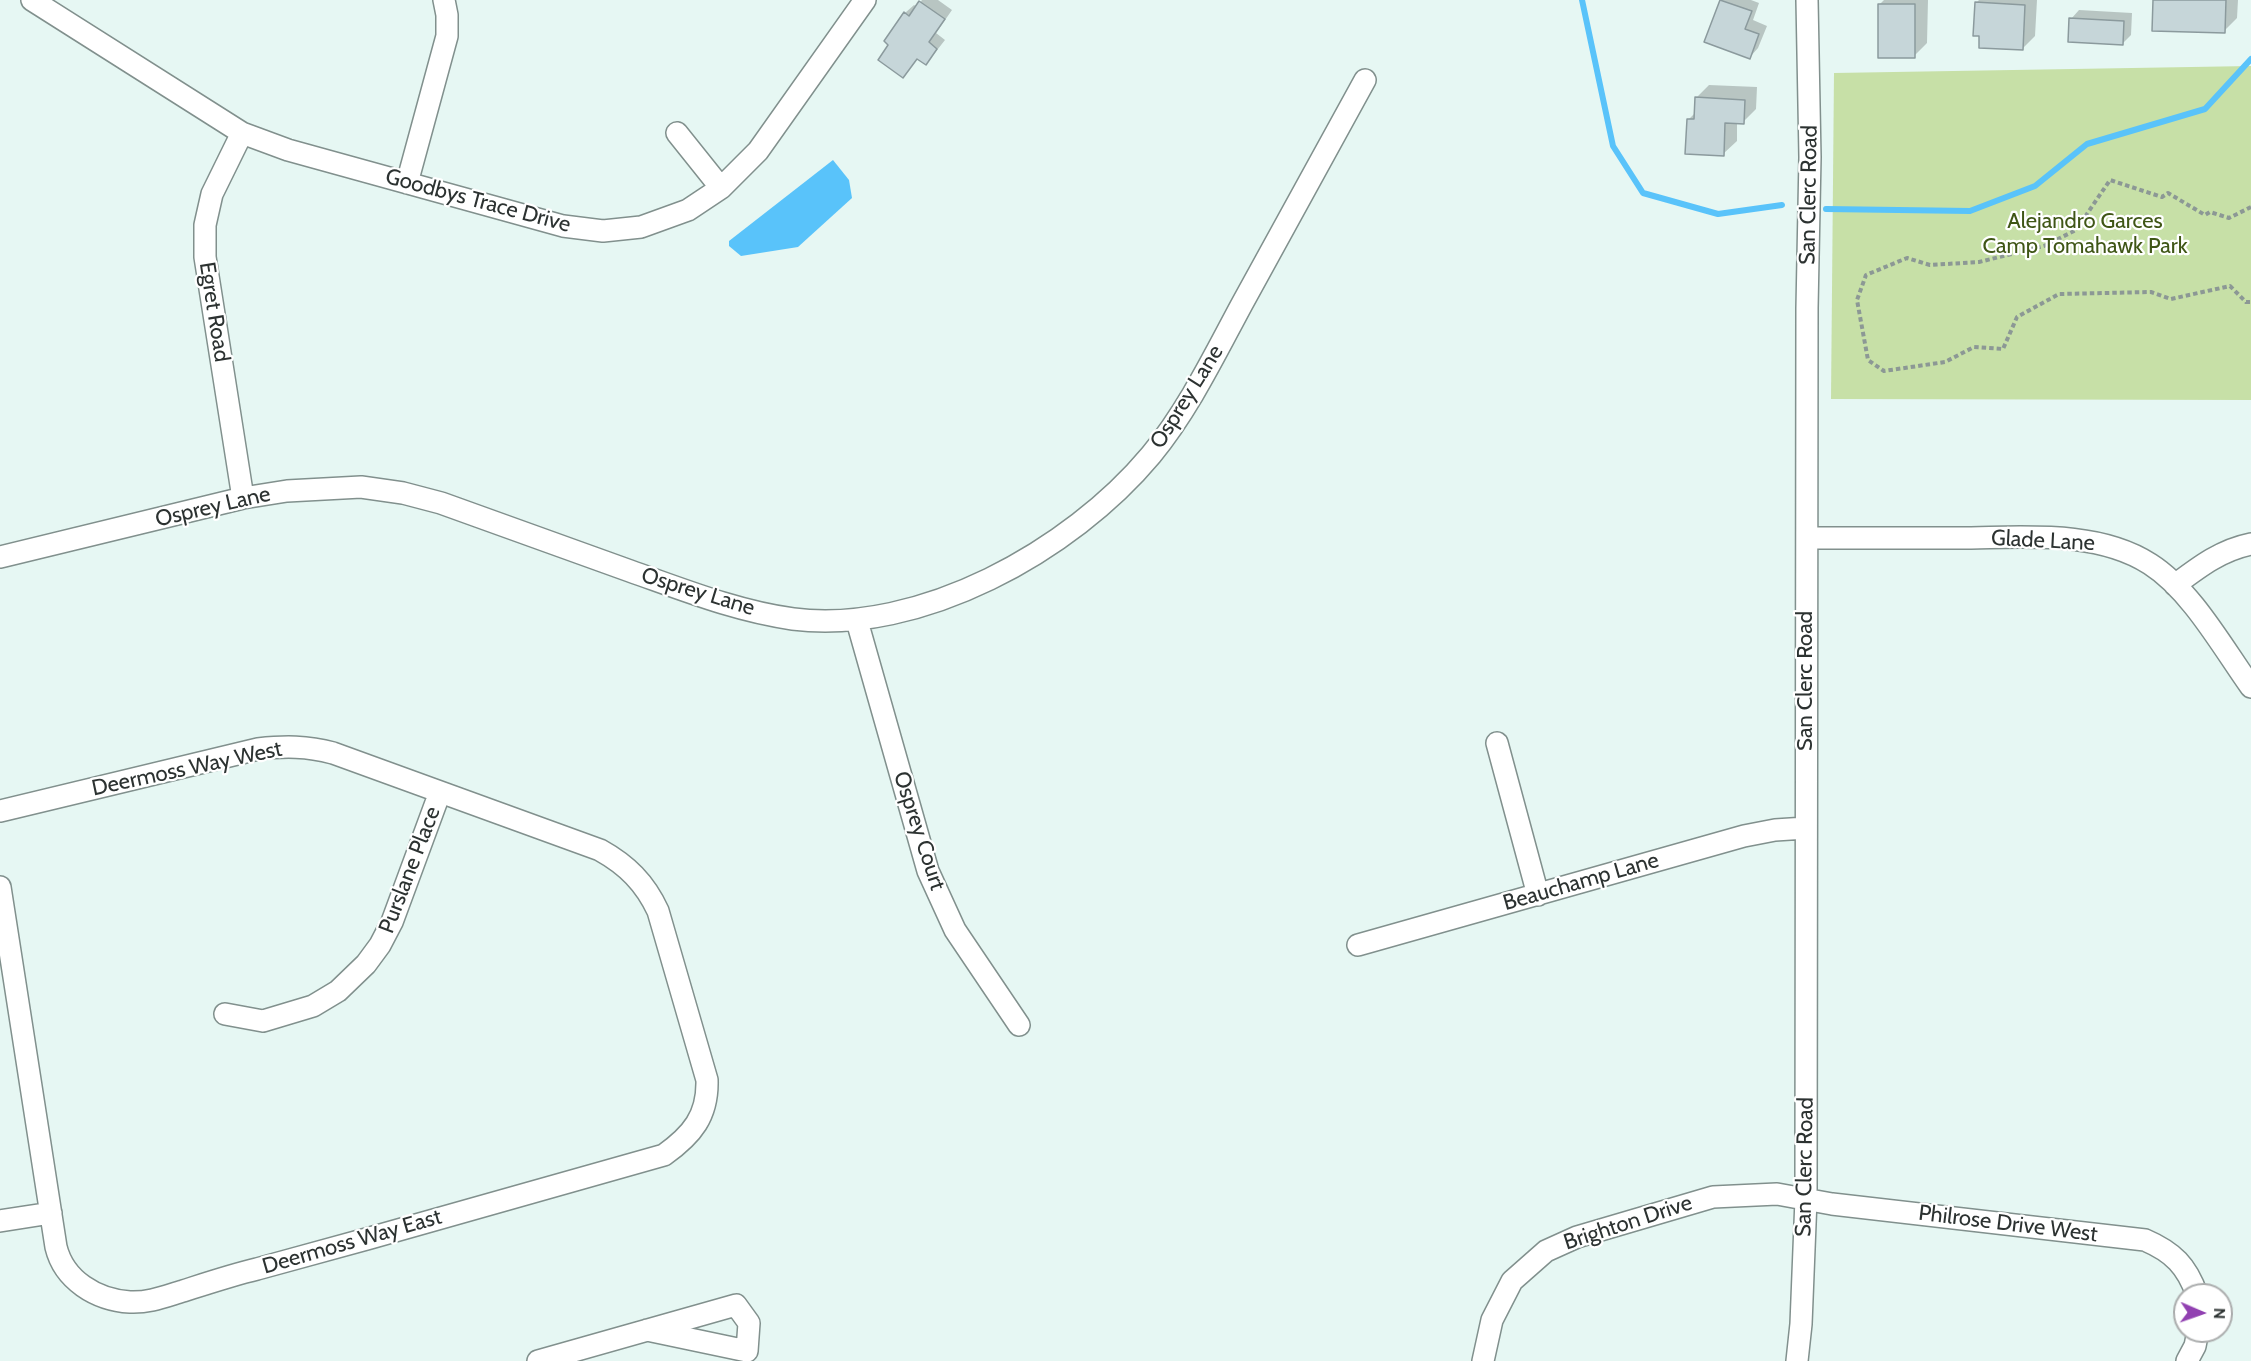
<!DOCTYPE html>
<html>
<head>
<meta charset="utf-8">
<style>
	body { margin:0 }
	#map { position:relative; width:2251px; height:1361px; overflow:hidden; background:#e6f7f3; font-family:Cabin,sans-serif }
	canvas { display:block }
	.north { position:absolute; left:2173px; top:1283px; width:60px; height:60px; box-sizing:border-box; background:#fff; border:2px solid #abadad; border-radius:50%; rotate:92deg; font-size:16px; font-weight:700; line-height:24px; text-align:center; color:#2c3231 }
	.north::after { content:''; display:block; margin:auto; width:21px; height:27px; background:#9141b1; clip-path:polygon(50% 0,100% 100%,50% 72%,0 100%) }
</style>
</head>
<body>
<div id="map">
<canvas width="2251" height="1361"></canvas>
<div class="north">N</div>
</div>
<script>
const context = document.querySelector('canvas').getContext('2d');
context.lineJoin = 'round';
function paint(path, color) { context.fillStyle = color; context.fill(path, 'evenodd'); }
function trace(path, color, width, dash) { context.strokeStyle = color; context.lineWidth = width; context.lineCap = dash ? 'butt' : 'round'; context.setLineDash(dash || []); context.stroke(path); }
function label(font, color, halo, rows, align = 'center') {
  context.font = font + ' Cabin,sans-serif'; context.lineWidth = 4.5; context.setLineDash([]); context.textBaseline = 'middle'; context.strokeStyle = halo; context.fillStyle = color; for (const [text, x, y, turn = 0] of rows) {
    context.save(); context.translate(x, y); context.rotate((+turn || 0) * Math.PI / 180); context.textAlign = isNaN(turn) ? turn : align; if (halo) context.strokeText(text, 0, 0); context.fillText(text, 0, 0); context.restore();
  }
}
paint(new Path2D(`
	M 2251,66 L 2251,400 L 1831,399 L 1834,73 Z`), '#c7e0a7');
paint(new Path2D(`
	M 833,160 L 849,180 L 852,198 L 798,247 L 741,256 L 729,246 L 729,241 Z`), '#59c3fa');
paint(new Path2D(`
	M 922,0 L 938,0 L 952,10 L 936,33 L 945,40 L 934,54 L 926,63 L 918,58 L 903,76 L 891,45 L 905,13 L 914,5 L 917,7 Z
	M 1722,0 L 1751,0 L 1759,3 L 1753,20 L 1767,26 L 1758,48 L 1750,57 Z
	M 1884,0 L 1928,0 L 1927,43 L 1914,56 L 1880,4 Z
	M 1979,0 L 2037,0 L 2035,36 L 2022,49 L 1976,3 Z
	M 2154,0 L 2238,0 L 2237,18 L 2224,31 Z
	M 2079,10 L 2132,13 L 2131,35 L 2122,44 L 2071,19 Z
	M 1709,85 L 1757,87 L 1756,109 L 1743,122 L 1737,122 L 1737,141 L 1723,154 L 1689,119 L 1695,113 L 1696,98 Z`), '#0003');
trace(new Path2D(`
	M 1582,0 L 1613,146 L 1643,193 L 1718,214 L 1782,205
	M 1826,209 L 1970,211 L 2035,186 L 2087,144 L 2205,109 L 2251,59`), '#59c3fa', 6);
const building = new Path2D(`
	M 1720,0 L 1752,11 L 1745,29 L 1759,34 L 1750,59 L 1704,42 Z
	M 2153,0 L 2226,0 L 2225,33 L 2152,31 Z
	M 919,1 L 945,19 L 929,42 L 937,49 L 926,65 L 917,59 L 903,78 L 878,60 L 888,45 L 884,41 L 904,12 L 909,16 Z
	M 1975,2 L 2025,5 L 2023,50 L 1979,48 L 1979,36 L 1973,36 Z
	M 1878,4 L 1915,4 L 1915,58 L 1878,58 Z
	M 2069,18 L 2124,21 L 2123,45 L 2068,42 Z
	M 1695,97 L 1745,100 L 1744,124 L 1725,123 L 1724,156 L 1685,154 L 1687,119 L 1694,119 Z`);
paint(building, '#c6d6d9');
trace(building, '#8b9a9d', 1.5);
const minor = new Path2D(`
	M 32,0 L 242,133 L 288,150 L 563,226 L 603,231 L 641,227 L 688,210 L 721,188 L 758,151 L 865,0
	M 242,133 L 212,194 L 205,225 L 205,257 L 243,498
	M 677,133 L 721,188
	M 407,183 L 447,36 L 447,15 L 444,0
	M 1807,538 C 1857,538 1908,538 1958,538 C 2020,538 2096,529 2150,564 C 2191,590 2223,648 2251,687
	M 0,557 L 243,498 L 287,491 L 361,487 L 403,493 L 441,503 C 504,526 567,548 630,571 C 684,590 736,611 793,619 C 920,635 1071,551 1151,455 C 1188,410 1214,356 1242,304 C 1283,230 1324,155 1365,80
	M 2175,585 C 2199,567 2221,550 2251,544
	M 857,621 L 928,871 L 955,930 L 1019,1025
	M 1497,743 L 1538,895
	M 0,811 L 258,749 C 285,746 307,746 333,753 L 600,850 C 627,865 645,883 658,911 L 707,1080 C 708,1116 692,1135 664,1155 C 529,1194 393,1232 257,1269 C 232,1275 208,1283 183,1291 C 166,1296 149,1303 130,1302 C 96,1300 64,1280 56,1247 L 0,887
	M 1358,945 L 1744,836 L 1775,830 L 1806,828
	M 225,1014 L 263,1021 L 313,1006 L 338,991 L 366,964 L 380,945 L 392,922 L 440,792
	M 0,1221 L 51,1213
	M 538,1361 L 736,1305 L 749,1323 L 747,1351 L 647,1330
	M 1483,1361 L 1492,1320 L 1512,1281 L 1546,1251 L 1577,1237 L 1713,1197 L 1777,1194 L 1832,1204 L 2145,1240 C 2173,1252 2187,1266 2197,1295
	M 1797,1361 L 1801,1324 L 1806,1199 L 1807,308 L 1810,157 L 1807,0
	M 2187,1361 L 2195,1346 L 2198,1331`);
trace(minor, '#81908d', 24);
trace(new Path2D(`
	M 2251,207 L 2229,218 L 2210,212 L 2205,215 L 2168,193 L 2162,197 L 2110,180 L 2076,230 L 2044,246 L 1979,262 L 1930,265 L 1907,258 L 1866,275 L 1857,300 L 1868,360 L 1884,371 L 1945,362 L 1974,347 L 2003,349 L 2017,317 L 2059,294 L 2151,292 L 2171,299 L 2230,286 L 2246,302 L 2251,302`), '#8c9895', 4, [4.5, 3]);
trace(minor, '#fff', 21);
label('22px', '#2c3231', '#fff', [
	["San Clerc Road",1809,195,-89],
	["Goodbys Trace Drive",478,201,15],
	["Egret Road",214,312,81],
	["Osprey Lane",1187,397,-58],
	["Osprey Lane",213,507,-13],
	["Glade Lane",2043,541,3],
	["Osprey Lane",698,592,17],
	["San Clerc Road",1806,681,-90],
	["Deermoss Way West",187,769,-12],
	["Osprey Court",919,831,72],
	["Purslane Place",410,870,-69],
	["Beauchamp Lane",1581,882,-16],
	["San Clerc Road",1805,1167,-89],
	["Brighton Drive",1628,1223,-18],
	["Philrose Drive West",2008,1224,7],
	["Deermoss Way East",352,1242,-16]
]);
label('22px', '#3f5616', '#fff', [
	["Alejandro Garces",2085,222],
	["Camp Tomahawk Park",2085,247]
]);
</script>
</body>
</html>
